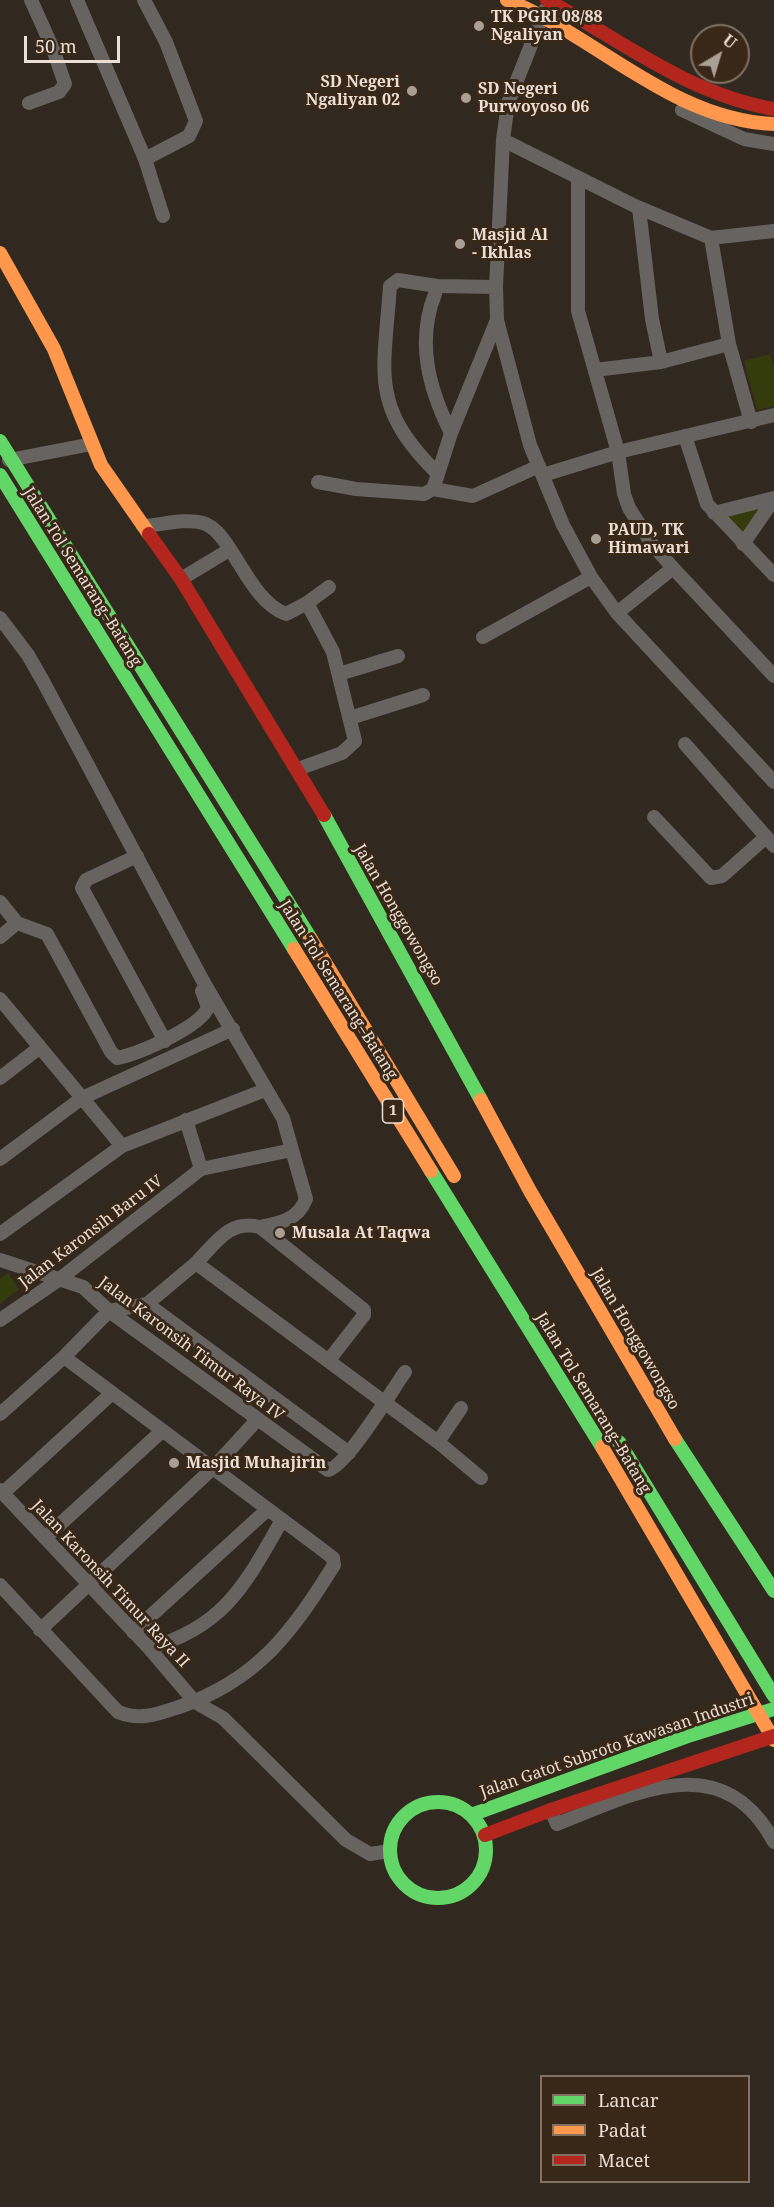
<!DOCTYPE html>
<html>
<head>
<meta charset="utf-8">
<style>
	body { margin:0 }
	#map { position:relative; width:774px; height:2207px; overflow:hidden; background:#31281f; font-family:"Noto Serif",serif }
	canvas { display:block }
	.legend { position:absolute; left:540px; top:2075px; width:210px; height:108px; box-sizing:border-box; background:#392717; border:2px solid #807163; margin:0; padding:8px 10px; list-style:none; font-size:18px; color:#ebdfd5 }
	.legend li { display:flex; align-items:center; gap:12px; height:30px }
	.legend b { width:30px; border:2px solid #807163 }
	.north { position:absolute; left:690px; top:24px; width:60px; height:60px; box-sizing:border-box; background:#392717; border:2px solid #807163; border-radius:50%; rotate:38deg; font-size:16px; font-weight:700; line-height:24px; text-align:center; color:#ebdfd5 }
	.north::after { content:''; display:block; margin:auto; width:21px; height:27px; background:#aa9f95; clip-path:polygon(50% 0,100% 100%,50% 72%,0 100%) }
	.scale { position:absolute; left:24px; top:36px; width:96px; height:27px; box-sizing:border-box; border:3px solid #ebdfd5; border-top:0; padding-left:8px; font-size:18px; line-height:21px; white-space:nowrap; color:#ebdfd5; -webkit-text-stroke:4px #392717; paint-order:stroke }
</style>
</head>
<body>
<div id="map">
<canvas width="774" height="2207"></canvas>
<ul class="legend">
<li><b style="height:8px;background:#63d668"></b>Lancar</li>
<li><b style="height:8px;background:#ff974d"></b>Padat</li>
<li><b style="height:8px;background:#b3261e"></b>Macet</li>
</ul>
<div class="north">U</div>
<div class="scale">50 m</div>
</div>
<script>
const context = document.querySelector('canvas').getContext('2d');
context.lineJoin = 'round';
function paint(path, color) { context.fillStyle = color; context.fill(path, 'evenodd'); }
function trace(path, color, width, dash) { context.strokeStyle = color; context.lineWidth = width; context.lineCap = dash ? 'butt' : 'round'; context.setLineDash(dash || []); context.stroke(path); }
function label(font, color, halo, rows, align = 'center') {
  context.font = font + ' "Noto Serif",serif'; context.lineWidth = 6; context.setLineDash([]); context.textBaseline = 'middle'; context.strokeStyle = halo; context.fillStyle = color; for (const [text, x, y, turn = 0] of rows) {
    context.save(); context.translate(x, y); context.rotate((+turn || 0) * Math.PI / 180); context.textAlign = isNaN(turn) ? turn : align; if (halo) context.strokeText(text, 0, 0); context.fillText(text, 0, 0); context.restore();
  }
}
paint(new Path2D(`
	M 770,354 L 774,368 L 774,406 L 757,410 L 744,361 Z
	M 762,504 L 742,536 L 722,516 Z
	M 8,1273 L 19,1289 L 0,1304 L 0,1279 Z`), '#343c0d');
trace(new Path2D(`
	M 77,0 L 145,159 L 163,216
	M 144,0 L 166,42 L 196,121 L 189,136 L 145,159
	M 545,10 L 508,103 L 503,140 L 496,287 L 497,320 L 530,445 L 563,525 L 591,577 L 617,613 L 774,782
	M 29,103 L 59,92 L 65,84 L 53,49 L 31,0
	M 682,110 L 744,139 L 774,144
	M 503,140 L 635,206 L 711,238 L 774,231
	M 578,178 L 578,311 L 618,452 L 624,494 L 629,508 L 652,544 L 673,568 L 774,676
	M 639,208 L 652,319 L 661,362
	M 711,238 L 729,344 L 751,422
	M 496,287 L 437,286 L 398,280 L 390,286 C 384,374 369,406 438,474 L 451,433 L 497,320
	M 435,294 C 416,342 429,389 451,433
	M 595,370 L 661,362 L 729,344
	M 685,436 L 707,504 L 774,575
	M 9,460 L 92,444
	M 543,475 L 618,452 L 774,415
	M 318,482 L 356,489 L 424,494 L 433,489 L 438,474
	M 433,489 L 473,496 L 539,466
	M 714,513 L 774,498
	M 143,526 C 161,525 186,518 203,523 C 232,531 247,600 286,614 L 307,603 L 333,652 L 355,741 L 342,753 L 298,769
	M 743,544 L 774,499
	M 181,579 L 229,550
	M 307,603 L 329,587
	M 617,613 L 673,568
	M 0,618 L 28,655 L 44,683 L 203,981 L 283,1118 L 292,1150
	M 483,637 L 591,577
	M 339,674 L 398,656
	M 350,718 L 423,695
	M 685,744 L 774,846
	M 654,817 L 711,878 L 722,876 L 766,837
	M 137,856 L 86,880 L 82,888 L 165,1041
	M 0,902 L 17,923 L 0,937
	M 17,923 L 47,934 L 111,1052 L 117,1058 C 138,1054 201,1027 208,1007 L 202,991
	M 0,999 L 122,1146
	M 0,1078 L 39,1048
	M 186,1120 L 201,1169 L 292,1150 L 306,1199 C 298,1220 280,1223 260,1227
	M 0,1159 L 82,1098 L 233,1029
	M 0,1234 L 122,1146 L 265,1090
	M 0,1260 L 83,1287 L 109,1311 L 328,1470 C 346,1467 392,1390 405,1372
	M 196,1263 C 216,1243 229,1219 260,1227 L 364,1310 L 364,1315 L 329,1360
	M 147,1304 L 349,1453
	M 0,1320 L 57,1281 L 201,1169
	M 0,1414 L 64,1357 L 109,1311 L 147,1304 L 196,1263 L 438,1442 L 481,1478
	M 438,1442 L 461,1408
	M 0,1490 L 149,1648 L 195,1702 L 223,1718 L 346,1840 L 370,1854 L 390,1851
	M 3,1493 L 111,1394
	M 45,1538 L 162,1431
	M 0,1585 L 118,1712 C 140,1721 158,1714 179,1707 C 258,1680 292,1632 334,1565 L 333,1558 L 316,1545 L 64,1357
	M 40,1630 L 214,1467 L 257,1420
	M 133,1632 L 268,1509
	M 149,1648 C 225,1627 246,1583 282,1520
	M 551,1810 L 557,1824 C 634,1794 722,1745 774,1842`), '#676360', 14);
trace(new Path2D(`
	M 0,441 L 311,939
	M 0,475 L 294,949
	M 324,815 L 481,1100
	M 431,1171 L 602,1447
	M 675,1439 L 774,1591
	M 619,1442 L 774,1696
	M390 1850a48 48 0 1 1 96 0a48 48 0 1 1-96 0Z
	M 471,1815 L 691,1735 L 774,1709`), '#63d668', 14);
trace(new Path2D(`
	M 507,0 C 598,37 672,120 774,124
	M 0,253 L 54,349 L 101,465 L 149,534
	M 311,939 L 454,1176
	M 294,949 L 431,1171
	M 481,1100 L 530,1191 L 675,1439
	M 602,1447 L 774,1740`), '#ff974d', 14);
trace(new Path2D(`
	M 547,0 C 622,41 688,94 774,109
	M 149,534 L 181,579 L 324,815
	M 485,1835 L 551,1810 L 774,1736`), '#b3261e', 14);
for (const [x, y, r, color] of [
	[479,26,6,"#aa9f95"],
	[412,91,6,"#aa9f95"],
	[466,98,6,"#aa9f95"],
	[460,244,6,"#aa9f95"],
	[596,539,6,"#aa9f95"],
	[280,1233,6,"#aa9f95"],
	[174,1463,6,"#aa9f95"]
]) { const dot = new Path2D(); dot.arc(x, y, r, 0, 2 * Math.PI); context.fillStyle = color; context.fill(dot); trace(dot, '#392717', 2); }
for (const [x, y, w] of [
	[393,1111,21]
]) { const box = new Path2D(); box.roundRect(x - w / 2, y - 12, w, 24, 4.5); context.fillStyle = '#392717'; context.fill(box); trace(box, '#ebdfd5', 1.5); }
label('bold 15px', '#ebdfd5', null, [
	["1",393,1111]
]);
label('bold 16px', '#ebdfd5', '#392717', [
	["TK PGRI 08/88",491,17],
	["Ngaliyan",491,35],
	["SD Negeri",400,82,"right"],
	["Ngaliyan 02",400,100,"right"],
	["SD Negeri",478,89],
	["Purwoyoso 06",478,107],
	["Masjid Al",472,235],
	["- Ikhlas",472,253],
	["PAUD, TK",608,530],
	["Himawari",608,548],
	["Musala At Taqwa",292,1233],
	["Masjid Muhajirin",186,1463]
], 'left');
label('16px', '#ebdfd5', '#392717', [
	["Jalan Tol Semarang–Batang",82,577,58],
	["Jalan Honggowongso",398,915,60],
	["Jalan Tol Semarang–Batang",338,990,58],
	["Jalan Karonsih Baru IV",91,1232,-37],
	["Jalan Honggowongso",635,1339,60],
	["Jalan Karonsih Timur Raya IV",191,1349,37],
	["Jalan Tol Semarang–Batang",593,1403,59],
	["Jalan Karonsih Timur Raya II",110,1584,47],
	["Jalan Gatot Subroto Kawasan Industri",617,1746,-19]
]);
</script>
</body>
</html>
